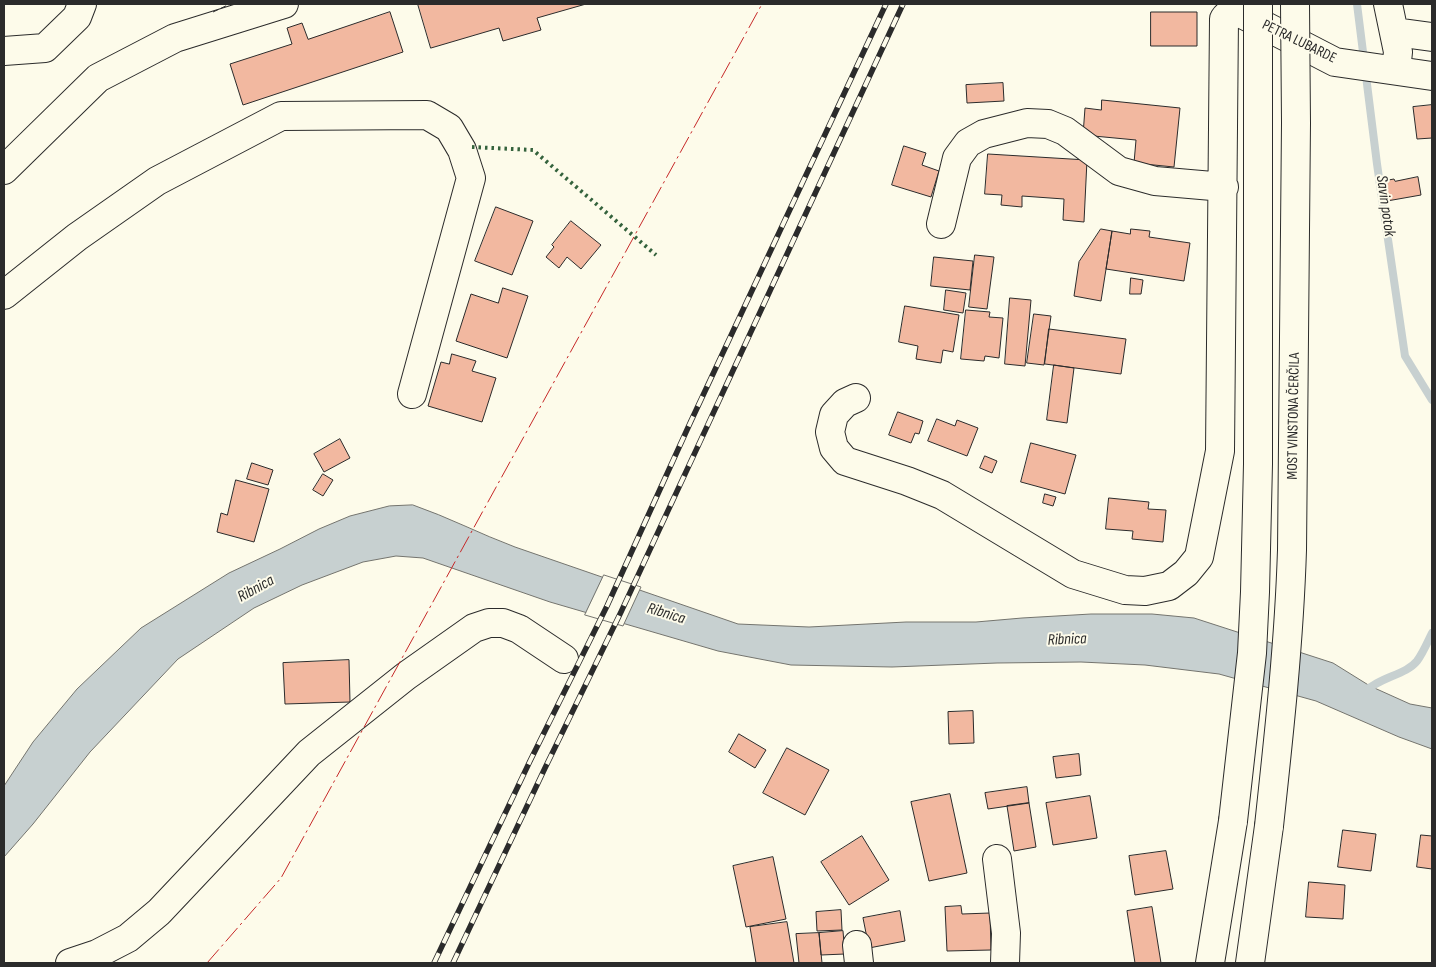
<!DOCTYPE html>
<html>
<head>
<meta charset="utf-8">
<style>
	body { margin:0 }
	#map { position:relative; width:1436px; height:967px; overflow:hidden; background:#fdfbea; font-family:"Sofia Sans Condensed",sans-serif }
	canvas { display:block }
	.frame { position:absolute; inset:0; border:5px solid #2b2b2b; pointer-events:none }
</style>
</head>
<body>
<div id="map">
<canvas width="1436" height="967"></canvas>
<div class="frame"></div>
</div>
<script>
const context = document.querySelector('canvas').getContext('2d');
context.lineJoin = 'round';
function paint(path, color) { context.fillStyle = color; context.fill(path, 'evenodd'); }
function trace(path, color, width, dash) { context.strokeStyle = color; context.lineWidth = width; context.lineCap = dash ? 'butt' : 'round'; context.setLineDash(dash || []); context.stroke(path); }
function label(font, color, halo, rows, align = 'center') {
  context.font = font + ' "Sofia Sans Condensed",sans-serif'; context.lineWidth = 4; context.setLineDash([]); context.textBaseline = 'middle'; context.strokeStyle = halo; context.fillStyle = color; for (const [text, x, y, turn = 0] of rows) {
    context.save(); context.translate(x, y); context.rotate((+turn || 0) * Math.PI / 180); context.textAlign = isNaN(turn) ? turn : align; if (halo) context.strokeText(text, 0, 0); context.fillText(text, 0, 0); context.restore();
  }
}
const water = new Path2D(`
	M 413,505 C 448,517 480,534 515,547 L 738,624 L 809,627 L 906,622 L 976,622 L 1022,618 L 1091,614 L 1152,614 L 1194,618 L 1333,663 L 1370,686 L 1410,704 L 1432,708 L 1432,749 L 1399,737 L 1316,701 L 1219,674 L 1145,665 L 1081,662 L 997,663 L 892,667 L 791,665 L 718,651 L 550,602 L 423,558 L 396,556 L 363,562 L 302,585 L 254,608 L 178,659 L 90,752 L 33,824 L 4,857 L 4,786 L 33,742 L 77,689 L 141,628 L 229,573 L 280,549 L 319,529 L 350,516 L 389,506 Z`);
paint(water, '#c7d0d0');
trace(water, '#74746e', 1);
const pier = new Path2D(`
	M 604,575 L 641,587 L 623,626 L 585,615 Z`);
paint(pier, '#fdfbea');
trace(pier, '#74746e', 1);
trace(new Path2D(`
	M 1357,4 L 1377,164 L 1405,356 L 1432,400
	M 1363,693 C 1379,677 1406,675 1417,661 C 1423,653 1428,641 1432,633`), '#c7d0d0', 8);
const building = new Path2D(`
	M 418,4 L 586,4 L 537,18 L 541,30 L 503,41 L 499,28 L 431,48 Z
	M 390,12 L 403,52 L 243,105 L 230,64 L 292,44 L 287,28 L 302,23 L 308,39 Z
	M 1151,12 L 1197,12 L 1197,46 L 1151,46 Z
	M 1003,83 L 1004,101 L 967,103 L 966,85 Z
	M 1102,100 L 1180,108 L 1174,167 L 1134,163 L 1136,140 L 1083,135 L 1085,108 L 1101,110 Z
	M 1432,105 L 1432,138 L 1417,139 L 1413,107 Z
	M 904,146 L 926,153 L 922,165 L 939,171 L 931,197 L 892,185 Z
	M 988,154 L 1087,160 L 1084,222 L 1063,220 L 1064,199 L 1022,196 L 1022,207 L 1001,205 L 1002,195 L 985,194 Z
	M 1418,177 L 1421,195 L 1387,201 L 1383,181 L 1394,179 L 1395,181 Z
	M 496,207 L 533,221 L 512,275 L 475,261 Z
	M 571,221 L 601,245 L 581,269 L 567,257 L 559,268 L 546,257 L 554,247 L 552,245 Z
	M 1101,229 L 1112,231 L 1101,301 L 1074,296 L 1079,262 Z
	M 1131,229 L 1150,231 L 1149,237 L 1190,243 L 1184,281 L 1106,269 L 1112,231 L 1130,234 Z
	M 975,255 L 994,257 L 987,309 L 969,307 Z
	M 934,257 L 973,261 L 970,290 L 931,286 Z
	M 1131,278 L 1143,280 L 1141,294 L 1130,294 Z
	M 503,288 L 528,296 L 507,358 L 456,341 L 471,294 L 498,303 Z
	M 946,290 L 966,293 L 963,313 L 944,310 Z
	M 1010,298 L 1031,300 L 1025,366 L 1005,364 Z
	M 905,306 L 959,315 L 953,352 L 943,350 L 941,363 L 916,359 L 918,346 L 899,342 Z
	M 966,310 L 990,312 L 989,317 L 1003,318 L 999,358 L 985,356 L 984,361 L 961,359 Z
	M 1034,314 L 1051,316 L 1044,365 L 1027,363 Z
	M 1049,329 L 1126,339 L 1121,374 L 1045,364 Z
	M 452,354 L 476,361 L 472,371 L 496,378 L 482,422 L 428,406 L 441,362 L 449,364 Z
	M 1054,365 L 1074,368 L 1067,423 L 1047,420 Z
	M 898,412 L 923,421 L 919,434 L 915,433 L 911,443 L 889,435 Z
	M 937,419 L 955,426 L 957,420 L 978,428 L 967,456 L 928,441 Z
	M 340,439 L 350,458 L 324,472 L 314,454 Z
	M 1031,443 L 1076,455 L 1065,494 L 1021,482 Z
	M 985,456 L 997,461 L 992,473 L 980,468 Z
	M 252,463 L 273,470 L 268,485 L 247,479 Z
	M 323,474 L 333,480 L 323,496 L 313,490 Z
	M 236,480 L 269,489 L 254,542 L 217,532 L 221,513 L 227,515 Z
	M 1045,494 L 1056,497 L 1053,506 L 1043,503 Z
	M 1109,498 L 1149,502 L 1148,509 L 1166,510 L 1163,542 L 1132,539 L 1133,531 L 1106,529 Z
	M 349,660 L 350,702 L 285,704 L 283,663 Z
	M 973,711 L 974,743 L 949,744 L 948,712 Z
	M 739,734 L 766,750 L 755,768 L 729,752 Z
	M 787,748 L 829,770 L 805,815 L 763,793 Z
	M 1079,754 L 1081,775 L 1056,778 L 1053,757 Z
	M 1027,787 L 1029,803 L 988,809 L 985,793 Z
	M 950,794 L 967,873 L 929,881 L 911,802 Z
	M 1090,796 L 1097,838 L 1053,845 L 1046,803 Z
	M 1029,803 L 1036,847 L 1014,851 L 1007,806 Z
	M 1343,830 L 1376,834 L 1371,871 L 1338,867 Z
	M 1421,835 L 1432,836 L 1432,869 L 1417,867 Z
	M 862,836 L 889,880 L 849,905 L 821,862 Z
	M 1166,851 L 1173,889 L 1135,895 L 1129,856 Z
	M 773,857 L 786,919 L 746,927 L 733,866 Z
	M 1309,882 L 1345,885 L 1343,919 L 1306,917 Z
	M 961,906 L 962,914 L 990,913 L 991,950 L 947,951 L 945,907 Z
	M 1152,907 L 1161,963 L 1135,963 L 1127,911 Z
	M 841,910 L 842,930 L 817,931 L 816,912 Z
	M 900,911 L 905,941 L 869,948 L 863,918 Z
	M 787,922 L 794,963 L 756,963 L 750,927 Z
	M 843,931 L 845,954 L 821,955 L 819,933 Z
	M 819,933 L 822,963 L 799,963 L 796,934 Z`);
paint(building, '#f2b8a0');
trace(building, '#2b2b2b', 1);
const minor = new Path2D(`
	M 1388,4 L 1398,52 L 1396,70
	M 1395,32 L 1432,37
	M 4,51 L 45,48 L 77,17 L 82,4
	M 4,170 L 98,78 L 175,38 L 284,4
	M 941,224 L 957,158 L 968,143 L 984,134 L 1027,123 L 1048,124 L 1065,131 L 1119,171 L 1155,181 L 1224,187
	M 4,295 L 77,237 L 157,181 L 281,116 L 427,115 L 449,128 L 462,150 L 471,178 L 412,394
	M 856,398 L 845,403 L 834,415 L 830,432 L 834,448 L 845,461 L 907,481 L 942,495 L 1073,574 L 1125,590 L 1145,591 L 1169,586 L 1186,573 L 1199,557 L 1220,451 L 1224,19 C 1229,11 1234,12 1242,14 L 1335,62 L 1432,76
	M 997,859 L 1006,933 L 1005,963
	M 857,945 L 859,963
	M 70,963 L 97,954 L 128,938 L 159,912 L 309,753 L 406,676 L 474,628 L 489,623 L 503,623 L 519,629 L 564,659`);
const major = new Path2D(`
	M 1210,963 L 1233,821
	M 1250,963 L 1269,826`);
trace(minor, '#2b2b2b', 30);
trace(major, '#2b2b2b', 30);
trace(minor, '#fdfbea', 28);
trace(major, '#fdfbea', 28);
const rail = new Path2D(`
	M 434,963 L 530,761 L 607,606 L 691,421 L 886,4
	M 453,963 L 545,768 L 621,612 L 903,4`);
trace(rail, '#2b2b2b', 5.5);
trace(rail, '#fdfbea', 4, [11]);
const majorBridge = new Path2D(`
	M 1233,821 L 1252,653 L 1255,592 L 1258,464 L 1258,4
	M 1269,826 C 1279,734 1289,643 1292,550 L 1296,123 L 1295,4`);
trace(majorBridge, '#2b2b2b', 30, []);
trace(majorBridge, '#fdfbea', 28);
trace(new Path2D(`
	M 472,147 L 533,150 L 656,255`), '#34623c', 4, [2.5, 4]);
trace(new Path2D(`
	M 213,12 L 230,4`), '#2b2b2b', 1, [6, 2.5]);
trace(new Path2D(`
	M 207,963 L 281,878 L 762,4`), '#c62828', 1, [18, 4, 2.5, 4]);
label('15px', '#2b2b2b', '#fdfbea', [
	["PETRA LUBARDE",1299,42,26],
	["MOST VINSTONA ČERČILA",1294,416,-89]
]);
label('italic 16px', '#2b2b2b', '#fdfbea', [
	["Savin potok",1385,206,82],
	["Ribnica",256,589,-29],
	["Ribnica",666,614,17],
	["Ribnica",1067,640,-2]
]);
</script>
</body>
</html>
